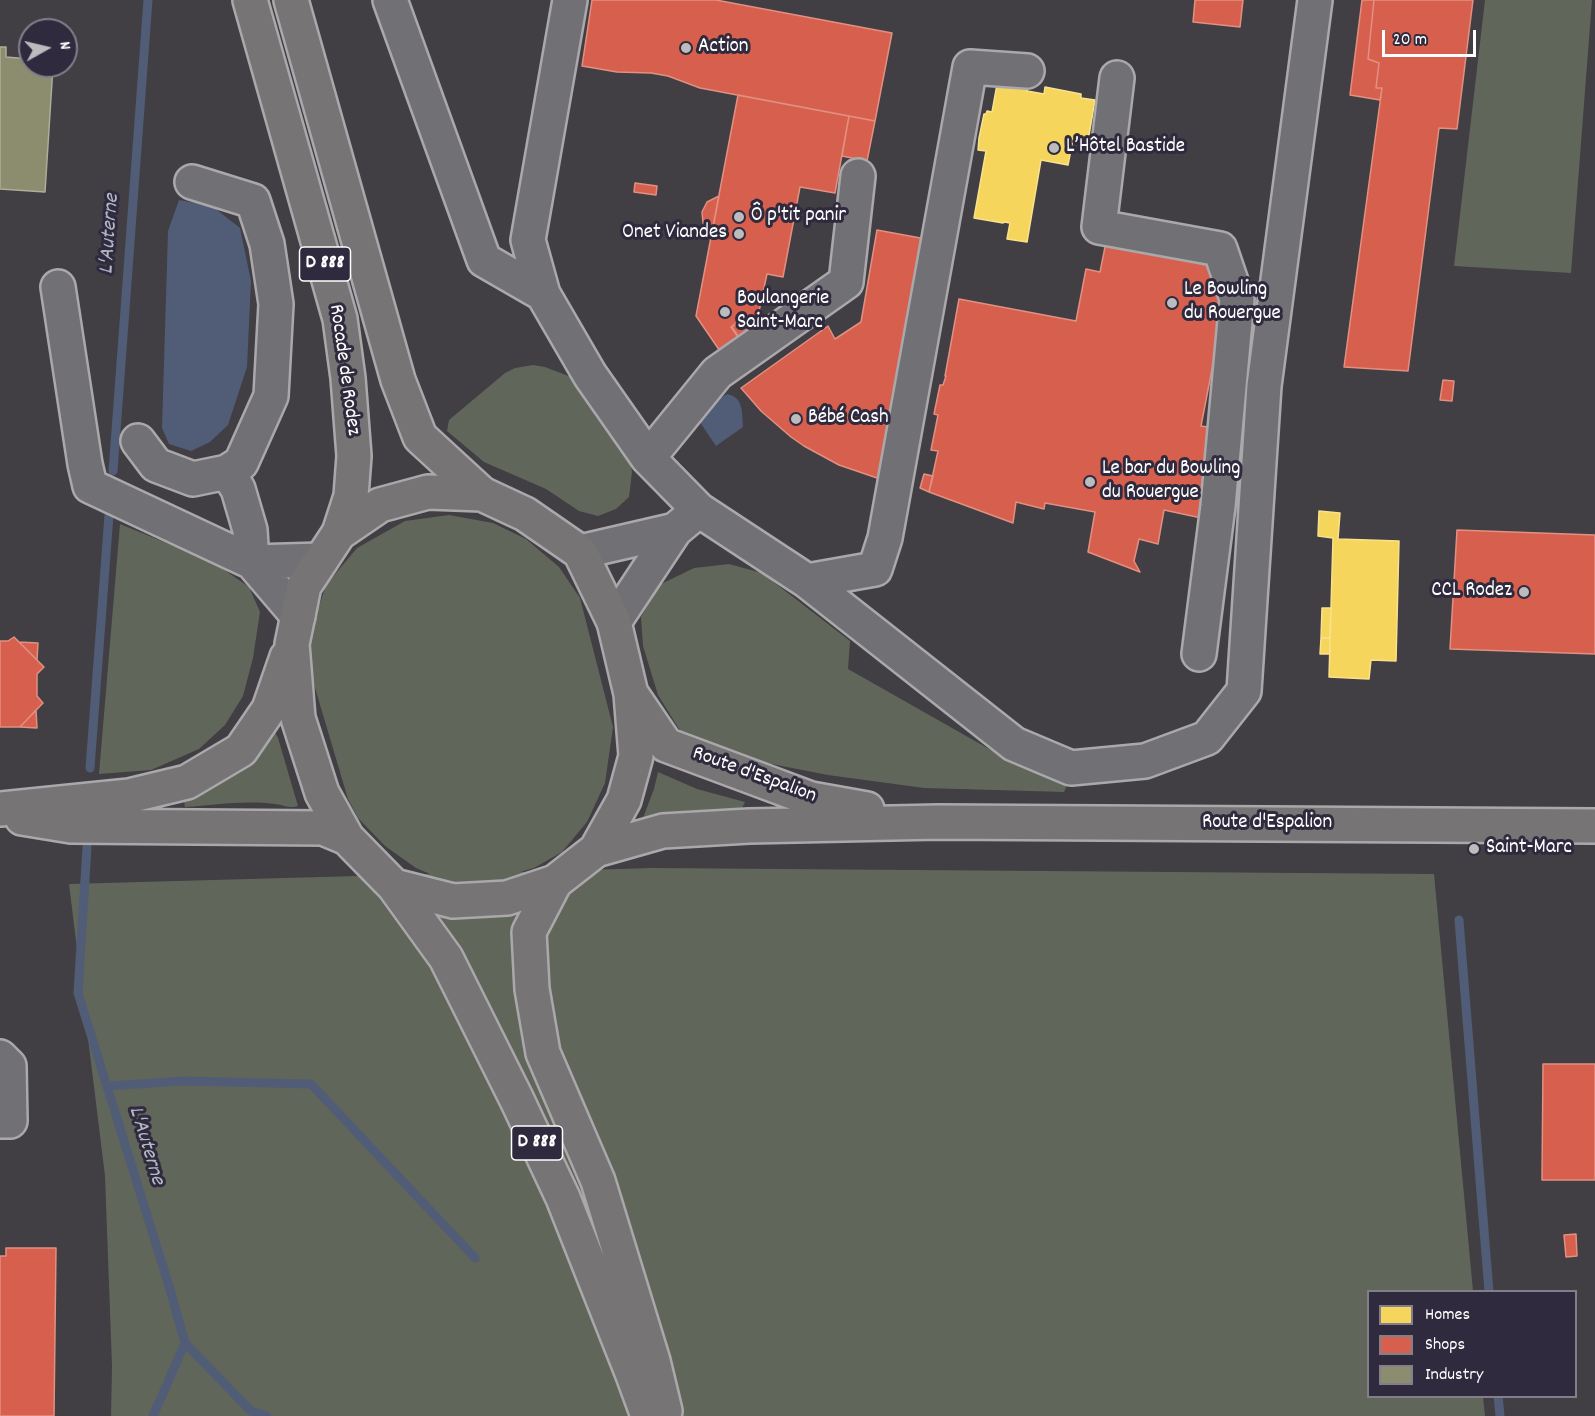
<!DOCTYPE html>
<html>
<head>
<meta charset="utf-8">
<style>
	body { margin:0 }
	#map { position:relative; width:1595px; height:1416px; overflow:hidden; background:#413e44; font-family:Dekko,sans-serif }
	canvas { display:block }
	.legend { position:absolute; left:1367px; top:1290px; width:210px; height:108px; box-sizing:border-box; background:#2f2a3d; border:2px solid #827f8b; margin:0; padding:8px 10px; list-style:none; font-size:18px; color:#fff }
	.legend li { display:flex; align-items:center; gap:12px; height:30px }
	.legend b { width:30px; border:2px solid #827f8b }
	.north { position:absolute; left:18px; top:18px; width:60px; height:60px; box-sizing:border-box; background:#2f2a3d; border:2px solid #827f8b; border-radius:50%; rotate:82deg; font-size:16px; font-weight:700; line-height:24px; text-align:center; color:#fff }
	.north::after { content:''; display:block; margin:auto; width:21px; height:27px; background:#bcbbbe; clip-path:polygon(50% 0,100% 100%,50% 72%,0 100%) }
	.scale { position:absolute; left:1382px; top:30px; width:94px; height:27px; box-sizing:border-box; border:3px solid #fff; border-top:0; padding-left:8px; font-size:18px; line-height:21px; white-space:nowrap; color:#fff; -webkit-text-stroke:4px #2f2a3d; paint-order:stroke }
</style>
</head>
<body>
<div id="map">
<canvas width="1595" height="1416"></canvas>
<ul class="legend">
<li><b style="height:16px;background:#f6d55c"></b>Homes</li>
<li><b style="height:16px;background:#d6604d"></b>Shops</li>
<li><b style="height:16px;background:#8c8c6e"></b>Industry</li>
</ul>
<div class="north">N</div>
<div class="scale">20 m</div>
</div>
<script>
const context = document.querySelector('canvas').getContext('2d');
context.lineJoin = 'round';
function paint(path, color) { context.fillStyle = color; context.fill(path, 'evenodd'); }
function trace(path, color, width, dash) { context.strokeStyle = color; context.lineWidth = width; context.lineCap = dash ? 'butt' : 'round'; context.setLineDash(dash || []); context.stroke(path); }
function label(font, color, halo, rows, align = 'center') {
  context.font = font + ' Dekko,sans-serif'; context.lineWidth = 6; context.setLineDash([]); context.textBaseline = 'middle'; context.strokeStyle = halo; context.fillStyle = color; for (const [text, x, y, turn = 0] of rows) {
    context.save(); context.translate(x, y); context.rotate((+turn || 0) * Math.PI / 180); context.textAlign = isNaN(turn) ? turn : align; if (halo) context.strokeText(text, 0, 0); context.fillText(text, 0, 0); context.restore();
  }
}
paint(new Path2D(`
	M 1485,0 L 1592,0 L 1571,273 L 1454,266 Z
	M 533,365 L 545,367 L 571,377 L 598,419 L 630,458 L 632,472 L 629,497 L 616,509 L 598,516 L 579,511 L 546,489 L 484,462 L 447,431 L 449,420 L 505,373 L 515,368 Z
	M 449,515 L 493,523 L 526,539 L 559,567 L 580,598 L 613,727 L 605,783 L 587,822 L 562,852 L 534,868 L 520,872 L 653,868 L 1434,874 L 1473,1291 L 1368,1292 L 1368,1396 L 1483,1397 L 1485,1416 L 111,1416 L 112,1366 L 105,1176 L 69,884 L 430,874 L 416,868 L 385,846 L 358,818 L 348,799 L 310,671 L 311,631 L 326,585 L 357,548 L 405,521 Z
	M 120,524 L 213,562 L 249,587 L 260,612 L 253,658 L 243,696 L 225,725 L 199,749 L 151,770 L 99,774 Z
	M 729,564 L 762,573 L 850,641 L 848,669 L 1005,758 L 1068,783 L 1064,792 L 924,788 L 828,775 L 741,758 L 681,732 L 658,695 L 643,646 L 641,617 L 659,585 L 694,568 Z
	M 274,730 L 278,738 L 298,806 C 290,809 283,805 275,804 C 246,800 214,805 185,807 L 184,801 L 207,791 L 245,763 Z
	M 658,772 L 697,789 L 745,802 L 741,810 C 706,811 679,810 645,823 L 643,818 L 654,789 Z`), '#61665b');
paint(new Path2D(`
	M 179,200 L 212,206 L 240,228 L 251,281 L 247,367 L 228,425 L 210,442 L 191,451 L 169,444 L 162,428 L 168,231 Z
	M 727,394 C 744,397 742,413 743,427 L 716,446 L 695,415 Z`), '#515d77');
const homes = new Path2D(`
	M 998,79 L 1028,84 L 1027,91 L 1044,94 L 1045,87 L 1081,94 L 1081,98 L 1095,100 L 1088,141 L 1073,139 L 1068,165 L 1041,160 L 1027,242 L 1007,239 L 1010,223 L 1004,222 L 1003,223 L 974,218 L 986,151 L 978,150 L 979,138 L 984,114 L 986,114 L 987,111 L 992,112 Z
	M 1319,511 L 1340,513 L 1338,539 L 1399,541 L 1396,661 L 1371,660 L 1369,679 L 1329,677 L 1333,538 L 1318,536 Z
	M 1322,608 L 1331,608 L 1330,638 L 1321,638 Z
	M 1321,638 L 1330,638 L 1330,654 L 1320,654 Z`);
paint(homes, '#f6d55c');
trace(homes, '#f9e28d', 1.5);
const shops = new Path2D(`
	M 592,0 L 716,0 L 892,33 L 875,121 L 700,88 L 668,76 L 651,73 L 617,72 L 582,66 Z
	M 1195,0 L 1243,0 L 1240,27 L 1193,22 Z
	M 1362,0 L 1374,0 L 1368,59 L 1379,63 L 1376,88 L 1382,88 L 1380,100 L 1350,95 Z
	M 1374,0 L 1473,0 L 1457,129 L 1439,128 L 1408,371 L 1344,367 L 1382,88 L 1376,88 L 1379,63 L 1368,59 Z
	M 738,95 L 849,116 L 835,193 L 800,187 L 783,277 L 767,274 L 755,330 L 745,316 L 731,327 L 740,340 L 722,354 L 696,316 Z
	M 849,116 L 875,121 L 867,161 L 842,156 Z
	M 635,183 L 657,186 L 656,195 L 634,192 Z
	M 719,196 L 712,233 L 705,227 L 703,223 L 702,212 L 707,202 Z
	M 877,230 L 926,239 L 880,479 L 839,465 L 804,446 L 791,437 L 761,411 L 741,388 L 828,326 L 835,339 L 861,322 Z
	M 1106,242 L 1217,264 L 1211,294 L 1226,297 L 1201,426 L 1214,428 L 1206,519 L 1164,510 L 1158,544 L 1139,539 L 1134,561 L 1140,572 L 1088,552 L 1095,512 L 1045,503 L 1044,509 L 1016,502 L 1013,523 L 929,492 L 938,451 L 931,450 L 938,415 L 934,414 L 940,385 L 943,385 L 946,376 L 945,376 L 959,299 L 1076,321 L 1086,269 L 1100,272 Z
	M 745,318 L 753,329 L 740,339 L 732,327 Z
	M 1443,380 L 1454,381 L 1452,401 L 1440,400 Z
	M 924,474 L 933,476 L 929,492 L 920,488 Z
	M 1457,530 L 1595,535 L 1595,654 L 1450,649 Z
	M 14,637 L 44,667 L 37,674 L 37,696 L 43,703 L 20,727 L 0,727 L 0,641 L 8,641 Z
	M 19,642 L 38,643 L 37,660 Z
	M 36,710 L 37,728 L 20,727 Z
	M 1543,1064 L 1595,1064 L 1595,1180 L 1542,1180 Z
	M 1576,1234 L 1577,1256 L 1566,1257 L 1564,1235 Z
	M 6,1248 L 56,1248 L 54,1416 L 0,1416 L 0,1256 L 6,1256 Z`);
paint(shops, '#d6604d');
trace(shops, '#e29082', 1.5);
const industry = new Path2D(`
	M 0,47 L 6,47 L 6,57 L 30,59 L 30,66 L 53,66 L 45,192 L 0,189 Z`);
paint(industry, '#8c8c6e');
trace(industry, '#aeae9a', 1.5);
trace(new Path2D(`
	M 113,471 L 148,0
	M 90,768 L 109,515
	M 87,847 L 78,993 L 169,1286 L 185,1343 L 251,1411 L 267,1416
	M 1459,920 L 1489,1292
	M 107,1086 L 183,1081 L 311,1084 L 475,1258
	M 1498,1396 L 1500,1416
	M 153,1416 L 185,1343`), '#515d77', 9);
const minor = new Path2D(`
	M 390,0 L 484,260 L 543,294 L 590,375 L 648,458 L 699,510
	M 1117,78 L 1099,227 L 1220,249 L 1237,299 L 1218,506 L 1199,654
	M 58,287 L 85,464 L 90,486 L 252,562 L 298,616
	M 543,294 L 528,240 L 570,0
	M 138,441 L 156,465 L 193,479 L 227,472 L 241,463 L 271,396 L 276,304 L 267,244 L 253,201 L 192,182
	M 648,458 L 717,373 L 846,282 L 858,176
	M 227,472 L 238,489 L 250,530 L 252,562
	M 675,530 L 699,510 L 807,581 L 1014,744 L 1071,768 L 1145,761 L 1207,738 L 1244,691 L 1264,386 L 1315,0
	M 580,552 L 675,530 L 614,622
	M 252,562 L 321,560
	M 807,581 L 875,569 L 885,538 L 970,67 L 1027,71
	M 0,1057 L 9,1066 L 10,1121 L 0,1121`);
const major = new Path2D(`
	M 428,492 L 482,494 L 525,514 L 580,552 L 614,622 L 631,694 L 636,756 L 624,800 L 596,850 L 555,882 L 507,898 L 453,901 L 394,886 L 347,838 L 322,793 L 298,718 L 292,644 L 304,586 L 339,533 L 380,505 Z
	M 632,695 L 666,745 L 811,799 L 867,809
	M 0,809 L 129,796 L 187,782 L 241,750 L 269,709 L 287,657
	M 22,818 L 71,826 L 323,828 L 347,838
	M 596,850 L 663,831 L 749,826 L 939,822 L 1595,826
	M 555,882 L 529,932 L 532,989 L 543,1053 L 598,1181 L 653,1361 L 665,1411
	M 394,886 L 446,958 L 517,1100 L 563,1198 L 633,1375 L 648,1416`);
const highway = new Path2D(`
	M 250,0 L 340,319 L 348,378 L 354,456 L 351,496 L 339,533
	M 291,0 L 398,380 L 420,437 L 482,494`);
trace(minor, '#aaa8ab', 38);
trace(major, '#aaa8ab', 38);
trace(highway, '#aaa8ab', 38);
trace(minor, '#717074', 33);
trace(major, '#767475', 33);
trace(highway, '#767475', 33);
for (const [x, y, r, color] of [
	[686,48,6,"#bcbbbe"],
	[1054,148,6,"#bcbbbe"],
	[739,217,6,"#bcbbbe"],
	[739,234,6,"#bcbbbe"],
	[1172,303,6,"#bcbbbe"],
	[725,312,6,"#bcbbbe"],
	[796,419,6,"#bcbbbe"],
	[1090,482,6,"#bcbbbe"],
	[1524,592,6,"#bcbbbe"],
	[1474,849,6,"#bcbbbe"]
]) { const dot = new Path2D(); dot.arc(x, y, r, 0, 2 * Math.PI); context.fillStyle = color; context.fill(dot); trace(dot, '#2f2a3d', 2); }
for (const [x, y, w] of [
	[325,264,51],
	[537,1143,51]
]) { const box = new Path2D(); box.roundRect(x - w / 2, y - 17, w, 34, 4.5); context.fillStyle = '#2f2a3d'; context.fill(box); trace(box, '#fff', 1.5); }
label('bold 20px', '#fff', null, [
	["D 888",325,264],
	["D 888",537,1143]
]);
label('21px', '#fff', '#2f2a3d', [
	["Action",698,48],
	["L’Hôtel Bastide",1066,148],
	["Ô p'tit panir",751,217],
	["Onet Viandes",727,234,"right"],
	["Le Bowling",1184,291],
	["du Rouergue",1184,315],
	["Boulangerie",737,300],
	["Saint-Marc",737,324],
	["Bébé Cash",808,419],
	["Le bar du Bowling",1102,470],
	["du Rouergue",1102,494],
	["CCL Rodez",1512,592,"right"],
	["Saint-Marc",1486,849]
], 'left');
label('21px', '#fff', '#2f2a3d', [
	["Rocade de Rodez",343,370,82],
	["Route d'Espalion",754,776,20],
	["Route d'Espalion",1267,824]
]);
label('italic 22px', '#b2b7c4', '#2f2a3d', [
	["L'Auterne",111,234,-86],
	["L'Auterne",145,1146,73]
]);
</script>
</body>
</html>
